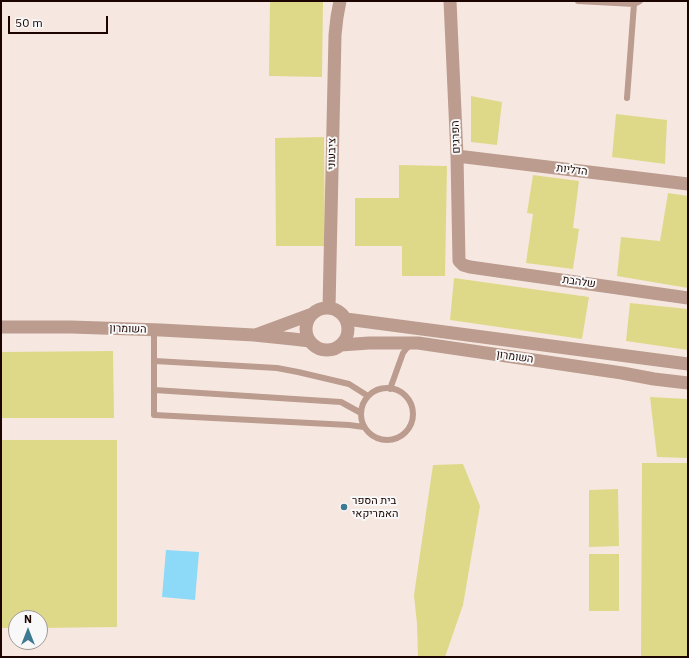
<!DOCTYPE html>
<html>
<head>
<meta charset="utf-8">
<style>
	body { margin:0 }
	#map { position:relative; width:689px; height:658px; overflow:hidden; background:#f6e8e1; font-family:"IBM Plex Sans",sans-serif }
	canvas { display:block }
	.frame { position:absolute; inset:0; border:2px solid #1c0500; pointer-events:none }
	.north { position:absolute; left:8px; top:610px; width:40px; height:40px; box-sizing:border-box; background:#f8f8f8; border:1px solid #a09795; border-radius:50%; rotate:0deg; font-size:11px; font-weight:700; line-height:16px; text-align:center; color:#1c0500 }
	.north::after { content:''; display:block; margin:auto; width:14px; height:18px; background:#3d7a91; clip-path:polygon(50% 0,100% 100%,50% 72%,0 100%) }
	.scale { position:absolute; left:8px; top:16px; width:100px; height:18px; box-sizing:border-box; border:2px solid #1c0500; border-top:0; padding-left:5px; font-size:12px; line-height:14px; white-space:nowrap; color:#1c0500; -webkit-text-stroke:3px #f8f8f8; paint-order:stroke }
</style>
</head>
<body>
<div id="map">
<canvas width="689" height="658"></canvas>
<div class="frame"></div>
<div class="north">N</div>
<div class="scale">50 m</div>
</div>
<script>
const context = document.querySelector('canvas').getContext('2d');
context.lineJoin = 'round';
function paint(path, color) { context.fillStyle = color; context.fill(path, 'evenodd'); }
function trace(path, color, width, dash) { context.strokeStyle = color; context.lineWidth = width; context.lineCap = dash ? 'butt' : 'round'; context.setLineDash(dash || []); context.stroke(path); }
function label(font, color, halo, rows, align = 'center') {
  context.font = font + ' "IBM Plex Sans",Heebo,sans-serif'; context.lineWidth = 4; context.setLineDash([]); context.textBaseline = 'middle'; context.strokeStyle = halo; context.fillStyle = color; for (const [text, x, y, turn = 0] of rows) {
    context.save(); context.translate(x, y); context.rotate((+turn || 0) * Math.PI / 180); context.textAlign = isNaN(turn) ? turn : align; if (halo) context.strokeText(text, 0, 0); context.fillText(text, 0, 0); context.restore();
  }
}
paint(new Path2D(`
	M 270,1 L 323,1 L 322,77 L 269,76 Z
	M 471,96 L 502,102 L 497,145 L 471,142 Z
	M 616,114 L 667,120 L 665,164 L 612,157 Z
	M 324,137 L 325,246 L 276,246 L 275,138 Z
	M 399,165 L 447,166 L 445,276 L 402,276 L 402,246 L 355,246 L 355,198 L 399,198 Z
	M 533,175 L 579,181 L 573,228 L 579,229 L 573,269 L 526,263 L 533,214 L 527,213 Z
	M 668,193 L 688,196 L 688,288 L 617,276 L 621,237 L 660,241 Z
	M 454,278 L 589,297 L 582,339 L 450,320 Z
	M 630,303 L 688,309 L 688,350 L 626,341 Z
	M 113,351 L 114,418 L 1,418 L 1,352 Z
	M 650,397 L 688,399 L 688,458 L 657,457 Z
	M 1,440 L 117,440 L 117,627 L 40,628 L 40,618 L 16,618 L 16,628 L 1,628 Z
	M 642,463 L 688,463 L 688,657 L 641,657 Z
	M 463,464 L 480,506 L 463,605 L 445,657 L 418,657 L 417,624 L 414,595 L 433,465 Z
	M 618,489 L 619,546 L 589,547 L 589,490 Z
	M 589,554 L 619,554 L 619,611 L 589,611 Z`), '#ded988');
paint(new Path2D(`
	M 166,550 L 199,552 L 195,600 L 162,597 Z`), '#8cd9f8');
trace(new Path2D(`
	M 578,1 L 634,4 L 640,1
	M 627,98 L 634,4
	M 154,330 L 154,415 L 349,425 L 364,427
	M 155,361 L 277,368 L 298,372 L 349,384 L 368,396
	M361 414a26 26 0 1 1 52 0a26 26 0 1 1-52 0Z
	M 390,389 L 403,353 L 407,348 L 412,344
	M 154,390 L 341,402 L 361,413`), '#bb9c8f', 6);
trace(new Path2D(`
	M 450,1 L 457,156 L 459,261 L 463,265 L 470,267 L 688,298
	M 457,156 L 688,184
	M306 329a21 21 0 1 1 42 0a21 21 0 1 1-42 0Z
	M 329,308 L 335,35 L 337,17 L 340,1
	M 346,319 L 688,364
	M 1,327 L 71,327 L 161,330 L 254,335 L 293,339 L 310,341
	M 258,334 L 312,314
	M 341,345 L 369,343 L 418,343 L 622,373 L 654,379 L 688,383`), '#bb9c8f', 13);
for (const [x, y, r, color] of [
	[344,507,4,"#3d7a91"]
]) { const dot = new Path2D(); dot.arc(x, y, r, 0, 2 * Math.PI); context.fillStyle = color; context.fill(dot); trace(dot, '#f8f8f8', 1.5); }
label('11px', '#1c0500', '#f8f8f8', [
	["הפרגים",456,137,-92],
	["ציבעוני",332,154,-89],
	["הדליות",572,170,7],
	["שלהבת",579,282,8],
	["השומרון",128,329,2],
	["השומרון",515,357,8]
]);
label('11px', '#1c0500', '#f8f8f8', [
	["בית הספר",352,501],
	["האמריקאי",352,514]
], 'left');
</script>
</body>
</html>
